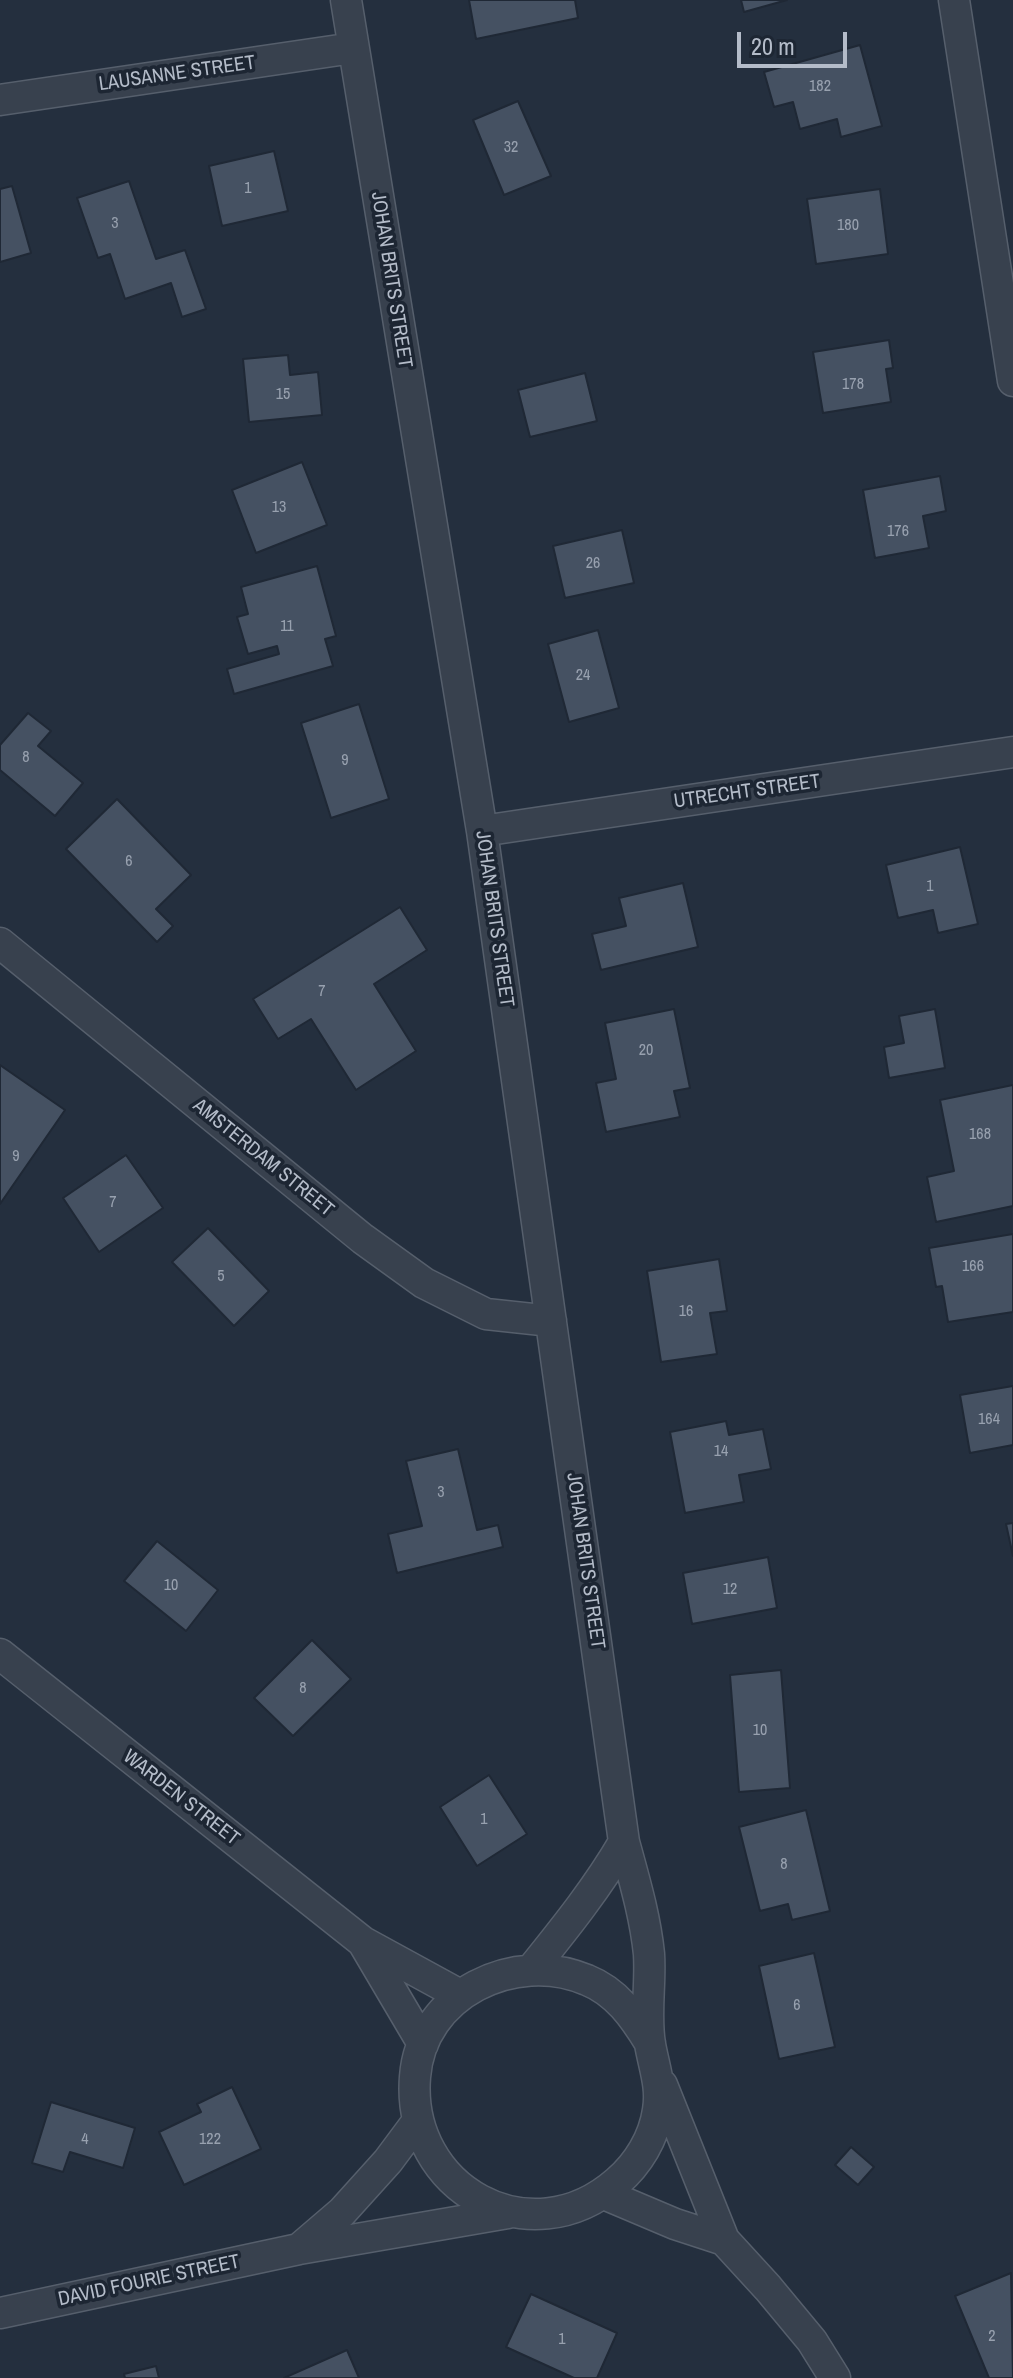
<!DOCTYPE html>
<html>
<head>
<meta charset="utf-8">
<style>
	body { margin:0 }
	#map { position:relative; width:1013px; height:2378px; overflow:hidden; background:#242f3e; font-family:"Archivo Narrow",sans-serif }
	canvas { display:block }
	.scale { position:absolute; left:737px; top:32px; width:110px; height:36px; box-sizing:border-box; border:4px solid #b4bcc9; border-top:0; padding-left:10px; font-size:24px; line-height:28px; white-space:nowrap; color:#b4bcc9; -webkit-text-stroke:6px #1d2633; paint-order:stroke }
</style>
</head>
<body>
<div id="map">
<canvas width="1013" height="2378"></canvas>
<div class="scale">20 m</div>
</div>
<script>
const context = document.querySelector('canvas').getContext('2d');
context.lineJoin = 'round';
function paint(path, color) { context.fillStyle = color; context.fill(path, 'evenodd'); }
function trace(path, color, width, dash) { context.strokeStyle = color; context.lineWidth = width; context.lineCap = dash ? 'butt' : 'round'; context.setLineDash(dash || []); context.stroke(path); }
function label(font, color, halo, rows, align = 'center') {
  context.font = font + ' "Archivo Narrow",sans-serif'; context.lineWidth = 7; context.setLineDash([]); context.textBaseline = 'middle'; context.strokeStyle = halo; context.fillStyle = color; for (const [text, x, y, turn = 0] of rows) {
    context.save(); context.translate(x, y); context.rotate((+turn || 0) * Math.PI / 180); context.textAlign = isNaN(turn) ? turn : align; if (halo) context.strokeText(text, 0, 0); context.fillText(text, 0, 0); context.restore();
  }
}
const building = new Path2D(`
	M 469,0 L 575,0 L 578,18 L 476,39 Z
	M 741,0 L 787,0 L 744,12 Z
	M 860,45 L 882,126 L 841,137 L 837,119 L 800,129 L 793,102 L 774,107 L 764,72 Z
	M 518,101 L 551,176 L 504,195 L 473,120 Z
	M 274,151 L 288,211 L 222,226 L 209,166 Z
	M 129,181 L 156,259 L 185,250 L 206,309 L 182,317 L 171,283 L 125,299 L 110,254 L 98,258 L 77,198 Z
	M 12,186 L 31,253 L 0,262 L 0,189 Z
	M 880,189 L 888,254 L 816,264 L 807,199 Z
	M 889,340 L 893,368 L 886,369 L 891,402 L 823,413 L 813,352 Z
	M 288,355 L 290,375 L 318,372 L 322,415 L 249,422 L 243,359 Z
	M 585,373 L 597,421 L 530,437 L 518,390 Z
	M 302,462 L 327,525 L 256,553 L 232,490 Z
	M 940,476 L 946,511 L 923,516 L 929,548 L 875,558 L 863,490 Z
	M 622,530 L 634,583 L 565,598 L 553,546 Z
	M 317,566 L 336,636 L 325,639 L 333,666 L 234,694 L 227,669 L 279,654 L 277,646 L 248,654 L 237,617 L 248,614 L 241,587 Z
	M 598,630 L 619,708 L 569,722 L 548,644 Z
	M 359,704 L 389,799 L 331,818 L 301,723 Z
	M 28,713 L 51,731 L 38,746 L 83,783 L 55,816 L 0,770 L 0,745 Z
	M 117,799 L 191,875 L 156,909 L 173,926 L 157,942 L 66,849 Z
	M 960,847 L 978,924 L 938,933 L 933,910 L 898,918 L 886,865 Z
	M 683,883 L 698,947 L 601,970 L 592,934 L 626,926 L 619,898 Z
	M 400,907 L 427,950 L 374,984 L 416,1051 L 356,1090 L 311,1019 L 278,1039 L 253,999 Z
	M 674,1009 L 690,1088 L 674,1091 L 680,1117 L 606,1132 L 596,1083 L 616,1079 L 605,1023 Z
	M 935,1009 L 945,1068 L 889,1078 L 884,1047 L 904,1043 L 899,1016 Z
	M 0,1065 L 65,1110 L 0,1204 Z
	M 1013,1085 L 1013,1206 L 936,1222 L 927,1177 L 954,1171 L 940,1100 Z
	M 126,1155 L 163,1208 L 99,1252 L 63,1198 Z
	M 208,1228 L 269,1291 L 234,1326 L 172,1262 Z
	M 1013,1234 L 1013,1312 L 948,1322 L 942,1286 L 936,1287 L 929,1248 Z
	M 719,1259 L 727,1311 L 710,1313 L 717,1354 L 661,1362 L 647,1271 Z
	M 1013,1386 L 1013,1445 L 970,1453 L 960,1395 Z
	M 726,1421 L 729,1435 L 763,1429 L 771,1469 L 739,1475 L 744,1502 L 685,1513 L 670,1432 Z
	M 458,1449 L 477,1530 L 498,1525 L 503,1547 L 397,1573 L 388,1534 L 422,1526 L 406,1461 Z
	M 1013,1523 L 1013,1556 L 1006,1524 Z
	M 157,1541 L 218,1590 L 186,1631 L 124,1581 Z
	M 768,1557 L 777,1608 L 692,1624 L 683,1573 Z
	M 312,1640 L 351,1679 L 293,1736 L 254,1698 Z
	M 781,1670 L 790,1788 L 739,1792 L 730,1675 Z
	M 489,1775 L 527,1834 L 477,1866 L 440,1807 Z
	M 806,1810 L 830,1911 L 792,1920 L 788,1904 L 760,1911 L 739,1827 Z
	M 814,1953 L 835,2047 L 779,2059 L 759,1966 Z
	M 232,2087 L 261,2149 L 184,2185 L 159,2132 L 201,2112 L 197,2104 Z
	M 51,2102 L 135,2128 L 123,2168 L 70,2152 L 63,2172 L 32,2163 Z
	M 851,2147 L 874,2167 L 858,2185 L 835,2165 Z
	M 1011,2273 L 1013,2378 L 989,2378 L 955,2296 Z
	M 531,2294 L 617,2333 L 597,2378 L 574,2378 L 506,2347 Z
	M 347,2350 L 359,2378 L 284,2378 Z
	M 156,2366 L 159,2378 L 125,2378 L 124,2374 Z`);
paint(building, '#455162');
trace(building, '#1f2835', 2);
const minor = new Path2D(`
	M 346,0 L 482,831 L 624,1842 C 634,1879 645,1915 649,1954 C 651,1983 645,2015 650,2044 C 654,2067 662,2087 658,2110 C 654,2138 638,2164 617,2182 C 530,2258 406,2189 415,2077 C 421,1994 515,1949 587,1980 C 617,1992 634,2017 650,2043
	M 954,0 L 1013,381
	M 0,100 L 353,48
	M 482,831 L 1013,752
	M 0,943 L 363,1239 L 424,1283 L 486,1314 L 551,1321
	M 0,1654 L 363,1942 L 460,1995
	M 364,1944 L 423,2044
	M 532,1969 C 565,1928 598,1887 624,1842
	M 662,2085 L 724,2240 L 768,2288 L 812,2341 L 835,2378
	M 604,2194 L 675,2224 L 724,2240
	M 300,2248 L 342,2212 L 388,2161 L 417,2122
	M 0,2313 L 299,2249 L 508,2213`);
trace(minor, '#565f6c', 33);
trace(minor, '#38414e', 30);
label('16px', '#98a1af', null, [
	["182",820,87],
	["32",511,148],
	["1",248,189],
	["3",115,224],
	["180",848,226],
	["178",853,385],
	["15",283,395],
	["13",279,508],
	["176",898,532],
	["26",593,564],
	["11",287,627],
	["24",583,676],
	["8",26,758],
	["9",345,761],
	["6",129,862],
	["1",930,887],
	["7",322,992],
	["20",646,1051],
	["168",980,1135],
	["9",16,1157],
	["7",113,1203],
	["166",973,1267],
	["5",221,1277],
	["16",686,1312],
	["164",989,1420],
	["14",721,1452],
	["3",441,1493],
	["10",171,1586],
	["12",730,1590],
	["8",303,1689],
	["10",760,1731],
	["1",484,1820],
	["8",784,1865],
	["6",797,2006],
	["4",85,2140],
	["122",210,2140],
	["2",992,2337],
	["1",562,2340]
]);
label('20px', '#b4bcc9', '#1d2633', [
	["LAUSANNE STREET",177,74,-8],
	["JOHAN BRITS STREET",391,280,81],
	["UTRECHT STREET",747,792,-8],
	["JOHAN BRITS STREET",494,919,82],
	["AMSTERDAM STREET",263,1158,39],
	["JOHAN BRITS STREET",585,1561,82],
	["WARDEN STREET",181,1798,38],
	["DAVID FOURIE STREET",149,2281,-12]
]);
</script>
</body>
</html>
